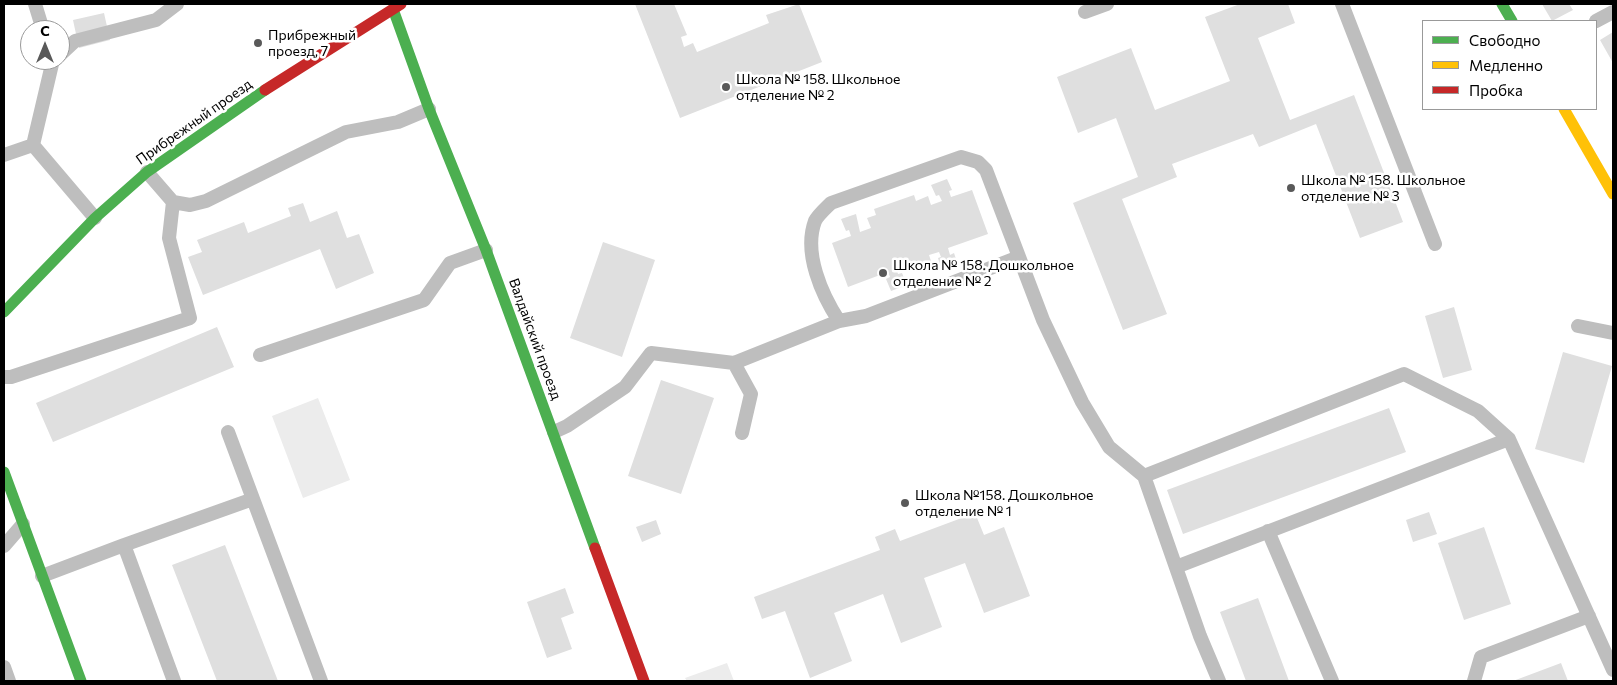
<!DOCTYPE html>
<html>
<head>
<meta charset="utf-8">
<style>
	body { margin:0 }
	#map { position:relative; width:1617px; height:685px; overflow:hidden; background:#fff; font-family:Commissioner,sans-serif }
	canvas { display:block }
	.frame { position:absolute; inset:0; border:5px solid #000; pointer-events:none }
	.legend { position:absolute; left:1422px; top:20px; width:175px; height:90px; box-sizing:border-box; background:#fff; border:1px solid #999; margin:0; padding:6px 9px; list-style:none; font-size:15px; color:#000 }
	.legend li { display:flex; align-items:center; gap:10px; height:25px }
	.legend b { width:25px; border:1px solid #999 }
	.north { position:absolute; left:20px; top:20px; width:50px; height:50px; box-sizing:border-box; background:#fff; border:1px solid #999; border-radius:50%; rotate:0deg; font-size:14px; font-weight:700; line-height:20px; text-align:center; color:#000 }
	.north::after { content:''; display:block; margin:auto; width:18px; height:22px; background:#595959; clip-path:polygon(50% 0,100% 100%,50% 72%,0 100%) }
</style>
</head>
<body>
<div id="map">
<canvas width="1617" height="685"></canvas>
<div class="frame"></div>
<ul class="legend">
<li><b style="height:6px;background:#4caf50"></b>Свободно</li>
<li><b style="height:6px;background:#ffc107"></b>Медленно</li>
<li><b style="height:6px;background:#c62828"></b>Пробка</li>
</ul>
<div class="north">С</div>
</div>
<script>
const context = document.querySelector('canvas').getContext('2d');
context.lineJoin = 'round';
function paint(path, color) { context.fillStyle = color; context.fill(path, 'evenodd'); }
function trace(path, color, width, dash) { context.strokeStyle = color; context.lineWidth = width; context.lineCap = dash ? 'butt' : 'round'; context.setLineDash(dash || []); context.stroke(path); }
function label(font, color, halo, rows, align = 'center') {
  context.font = font + ' Commissioner,sans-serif'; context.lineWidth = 5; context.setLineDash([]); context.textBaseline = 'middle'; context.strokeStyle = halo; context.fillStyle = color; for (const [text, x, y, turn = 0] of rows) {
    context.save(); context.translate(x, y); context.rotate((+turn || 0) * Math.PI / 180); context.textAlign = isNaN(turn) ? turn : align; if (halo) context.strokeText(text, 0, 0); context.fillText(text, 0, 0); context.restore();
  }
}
paint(new Path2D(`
	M 318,398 L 350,480 L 303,498 L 272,416 Z
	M 727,663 L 734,681 L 687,681 L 685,678 Z`), '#ececec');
paint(new Path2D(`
	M 635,4 L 674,4 L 687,35 L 681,37 L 684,47 L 693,43 L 697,52 L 769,23 L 766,15 L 799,4 L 822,62 L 680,118 Z
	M 1240,4 L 1288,4 L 1295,23 L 1258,38 L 1290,120 L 1354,95 L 1403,222 L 1360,238 L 1316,124 L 1259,147 L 1253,134 L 1172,164 L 1177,177 L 1122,199 L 1167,314 L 1123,330 L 1073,203 L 1138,177 L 1116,118 L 1078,133 L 1057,77 L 1131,48 L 1155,110 L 1230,81 L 1205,17 Z
	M 1542,4 L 1569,4 L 1573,10 L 1552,21 Z
	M 104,13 L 110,40 L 79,48 L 73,20 Z
	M 1613,32 L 1613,63 L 1600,40 Z
	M 947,179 L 952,190 L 949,191 L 951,197 L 972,190 L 988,234 L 948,248 L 950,255 L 954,253 L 958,265 L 942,271 L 938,258 L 941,257 L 939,252 L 929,255 L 932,264 L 909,272 L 906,263 L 896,267 L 898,274 L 902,273 L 907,285 L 891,291 L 886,279 L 890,277 L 888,272 L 848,287 L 832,243 L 851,236 L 849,230 L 846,231 L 841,219 L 856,214 L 860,232 L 871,228 L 867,218 L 876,215 L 874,209 L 914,195 L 916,201 L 928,196 L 931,205 L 942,201 L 939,195 L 936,196 L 931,185 Z
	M 303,203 L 310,222 L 337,211 L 347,238 L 359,234 L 374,273 L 336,289 L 320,249 L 203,295 L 188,257 L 202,252 L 197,240 L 244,222 L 248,233 L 291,216 L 288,208 Z
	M 603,242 L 655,260 L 622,357 L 570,338 Z
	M 1454,307 L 1472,370 L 1443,378 L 1425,316 Z
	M 217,327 L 234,367 L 53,442 L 36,403 Z
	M 1563,352 L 1612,366 L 1584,463 L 1535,449 Z
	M 661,380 L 714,398 L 681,494 L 628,476 Z
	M 1389,408 L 1406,452 L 1183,534 L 1167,490 Z
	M 1429,512 L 1437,534 L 1413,542 L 1406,520 Z
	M 975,513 L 984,535 L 1004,527 L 1030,596 L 984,613 L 965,563 L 924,578 L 942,627 L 901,643 L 883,594 L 834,613 L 852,661 L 810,678 L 785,611 L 762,619 L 754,597 L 880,550 L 875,537 L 895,529 L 900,541 Z
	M 656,520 L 661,534 L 642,542 L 636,527 Z
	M 1484,527 L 1511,604 L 1464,620 L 1438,543 Z
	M 225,545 L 278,681 L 217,681 L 172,565 Z
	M 565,588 L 574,613 L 561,618 L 572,649 L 547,658 L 527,602 Z
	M 1258,598 L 1289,681 L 1246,681 L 1220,612 Z
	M 1561,663 L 1568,681 L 1513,681 Z`), '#dfdfdf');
trace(new Path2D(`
	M 35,4 L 43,30
	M 1342,4 L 1435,244
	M 1085,12 L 1107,4
	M 1596,21 L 1613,12
	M 60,55 L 75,41 L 156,20 L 177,4
	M 33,145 L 95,218
	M 4,155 L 33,145 L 53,60
	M 173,202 L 190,205 L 206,201 L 346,132 L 398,122 L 429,109
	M 1019,257 L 866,316 L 839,321 C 822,295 803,253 815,221 C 818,215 826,208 831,203 L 961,157 L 978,162 L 986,170 L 1043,320 L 1082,402 L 1109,447 L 1144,476
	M 1578,326 L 1613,333
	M 260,355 L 424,300 L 450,263 L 486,250
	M 734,363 L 839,321
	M 4,377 L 11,377 L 190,318 L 169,238 L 173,202 L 147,172
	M 228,432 L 321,681
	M 554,432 L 567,426 L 625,387 L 651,353 L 734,363 L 751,394 L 742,433
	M 1268,531 L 1332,681
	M 4,546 L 23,524
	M 1176,567 L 1509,439
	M 42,576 L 124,545
	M 4,667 L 9,681
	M 174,681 L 124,545 L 253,499
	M 1219,681 L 1200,636 L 1144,476 L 1404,374 L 1478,411 L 1509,439 L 1613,670
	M 1474,681 L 1481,657 L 1589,616`), '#bebebe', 14);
trace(new Path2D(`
	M 1502,4 L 1512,21
	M 393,9 L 429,109 L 486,250 L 595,548
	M 4,312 L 95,218 L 147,172 L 265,90
	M 4,472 L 81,681`), '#4caf50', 11);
trace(new Path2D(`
	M 1564,109 L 1613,194`), '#ffc107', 11);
trace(new Path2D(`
	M 265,90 L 401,4
	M 595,548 L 644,681`), '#c62828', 11);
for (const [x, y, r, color] of [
	[258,43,5,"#595959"],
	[726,87,5,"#595959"],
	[1291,188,5,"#595959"],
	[883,273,5,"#595959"],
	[905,503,5,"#595959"]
]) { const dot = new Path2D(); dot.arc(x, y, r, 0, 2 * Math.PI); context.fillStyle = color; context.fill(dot); trace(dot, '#fff', 2); }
label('14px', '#000', '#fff', [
	["Прибрежный",268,35],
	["проезд, 7",268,51],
	["Школа № 158. Школьное",736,79],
	["отделение № 2",736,95],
	["Школа № 158. Школьное",1301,180],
	["отделение № 3",1301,196],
	["Школа № 158. Дошкольное",893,265],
	["отделение № 2",893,281],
	["Школа №158. Дошкольное",915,495],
	["отделение № 1",915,511]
], 'left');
label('14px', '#000', '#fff', [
	["Прибрежный проезд",194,122,-35],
	["Валдайский проезд",535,339,70]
]);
</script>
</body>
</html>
